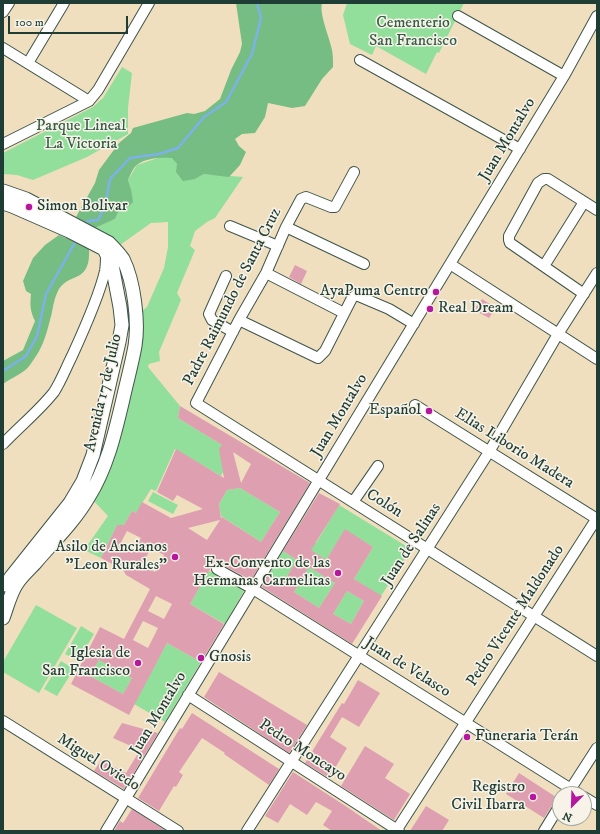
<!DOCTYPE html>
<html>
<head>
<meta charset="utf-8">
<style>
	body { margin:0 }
	#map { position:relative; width:600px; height:834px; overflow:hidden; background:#efdfbf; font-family:"IM FELL DW Pica",serif }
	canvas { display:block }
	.frame { position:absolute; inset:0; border:4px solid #1f3d34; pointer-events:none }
	.north { position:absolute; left:552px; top:786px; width:40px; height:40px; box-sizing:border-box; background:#f7f3e8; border:1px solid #a1aaa0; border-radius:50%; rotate:203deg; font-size:11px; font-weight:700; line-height:16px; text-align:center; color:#1f3d34 }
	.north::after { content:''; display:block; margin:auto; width:14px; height:18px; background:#b5179e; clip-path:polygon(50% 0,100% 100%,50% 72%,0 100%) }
	.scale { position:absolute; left:8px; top:16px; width:120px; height:18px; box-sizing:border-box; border:2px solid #1f3d34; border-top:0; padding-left:5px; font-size:12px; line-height:14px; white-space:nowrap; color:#1f3d34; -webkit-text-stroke:3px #f7f3e8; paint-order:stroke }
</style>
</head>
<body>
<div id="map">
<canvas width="600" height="834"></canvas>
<div class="frame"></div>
<div class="north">N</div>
<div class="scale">100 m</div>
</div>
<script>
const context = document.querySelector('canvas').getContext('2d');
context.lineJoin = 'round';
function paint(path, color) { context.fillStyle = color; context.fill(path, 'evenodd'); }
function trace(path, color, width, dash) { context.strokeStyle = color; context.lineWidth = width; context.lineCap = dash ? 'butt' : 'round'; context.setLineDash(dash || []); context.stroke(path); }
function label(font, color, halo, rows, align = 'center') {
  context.font = font + ' "IM FELL DW Pica",serif'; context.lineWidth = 3; context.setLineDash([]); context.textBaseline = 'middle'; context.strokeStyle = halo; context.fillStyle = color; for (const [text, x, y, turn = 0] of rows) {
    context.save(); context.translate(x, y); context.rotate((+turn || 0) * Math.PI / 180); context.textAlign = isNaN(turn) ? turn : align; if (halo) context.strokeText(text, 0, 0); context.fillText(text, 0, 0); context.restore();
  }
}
paint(new Path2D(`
	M 347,3 L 464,3 L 439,53 L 437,52 L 426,74 L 376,46 L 372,55 L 350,44 L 343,15 Z
	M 122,67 L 132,73 L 128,108 L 128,134 L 87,157 L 33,180 L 17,175 L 3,174 L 3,153 L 93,107 L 103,98 Z
	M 161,157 L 172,157 L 177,164 L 195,179 L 204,174 L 243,177 L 215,218 L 207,222 L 195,231 L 190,246 L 195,250 L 177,293 L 181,300 L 159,352 L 160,361 L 149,364 L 148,367 L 180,406 L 178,418 L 222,445 L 223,472 L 221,476 L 175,449 L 156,491 L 151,489 L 136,513 L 132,511 L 124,525 L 117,525 L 101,558 L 84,550 L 108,516 L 91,498 L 142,311 L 147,307 L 164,268 L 168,247 L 168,222 L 151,223 L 120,245 L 95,228 L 115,219 L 122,204 L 131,189 L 128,180 L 137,165 Z
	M 240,488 L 280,512 L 261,542 L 221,516 L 219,504 L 227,490 Z
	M 153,492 L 178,505 L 173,514 L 148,501 Z
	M 339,505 L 411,549 L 381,596 L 354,579 L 373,547 L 345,530 L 326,560 L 302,545 L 307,537 L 316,543 Z
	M 283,551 L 297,560 L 282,585 L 268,576 Z
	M 309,567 L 335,583 L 319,608 L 294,592 Z
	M 209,571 L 244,591 L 225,624 L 190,604 Z
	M 347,591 L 364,601 L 351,624 L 333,614 Z
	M 36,605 L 77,628 L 39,693 L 3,672 L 3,662 Z
	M 81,626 L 94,634 L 78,661 L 65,654 Z
	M 167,643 L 201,662 L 165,722 L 134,704 Z
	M 99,660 L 132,678 L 123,694 L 90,676 Z
	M 61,661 L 74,669 L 57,696 L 44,689 Z`), '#92de9b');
paint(new Path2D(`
	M 236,3 L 322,3 C 319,15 330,38 332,50 C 333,55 333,61 333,67 L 322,79 L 305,106 L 292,108 L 268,103 L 265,117 L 255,133 L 242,134 L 235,139 L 239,146 L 246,152 L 240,165 L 229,177 L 204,174 L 195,179 L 183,181 L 176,172 L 177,164 L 172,158 C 161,157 147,158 138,164 C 133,167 130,176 128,180 L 131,189 L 133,202 L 128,207 L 122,204 L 115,219 L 95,228 L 76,217 L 95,183 L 99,170 L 119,143 L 131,133 L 133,128 L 187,113 L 194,114 L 205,111 L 220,99 L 231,70 L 240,52 L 242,44 Z
	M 59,235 L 89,248 C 91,285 69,271 58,291 C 53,301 53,310 50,320 C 46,336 42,349 32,362 C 30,365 27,369 24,371 C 17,376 10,379 3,384 L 3,361 L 23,350 L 35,321 C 30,311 30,305 31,294 L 26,291 L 23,281 L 33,258 L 45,245 Z`), '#75bd83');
trace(new Path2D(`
	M 85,226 L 88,221 L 98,220 L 105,206 L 110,179 L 130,158 L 159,154 L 178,148 L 204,117 L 226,102 L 252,54 L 261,18 L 257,3
	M 3,371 L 26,356 L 37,336 L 46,294 L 77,239`), '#7cb1ea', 2.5);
paint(new Path2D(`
	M 295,265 L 307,271 L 301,284 L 289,277 Z
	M 482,299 L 496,308 L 489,318 L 474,310 Z
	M 180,406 L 310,483 L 251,580 L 215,561 L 212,566 L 190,604 L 224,624 L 201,662 L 167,643 L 129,715 L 71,684 L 100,627 L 124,639 L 150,589 L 126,575 L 123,570 L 101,558 L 117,525 L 124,525 L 132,511 L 136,513 L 142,502 L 171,518 L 203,509 L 177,495 L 173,501 L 157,492 L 176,449 L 224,478 L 219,449 L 222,445 L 178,418 ZM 233,452 L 251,464 L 241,483 ZM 240,488 L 280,512 L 261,542 L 222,517 L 221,518 L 219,504 L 227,490 ZM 220,520 L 207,540 L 188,528 ZM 127,531 L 141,538 L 132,553 L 119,546 ZM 151,548 L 164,555 L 155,572 L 142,565 ZM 156,596 L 172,604 L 164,619 L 148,611 ZM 143,621 L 158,628 L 148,648 L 133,640 ZM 99,660 L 132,678 L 123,694 L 90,676 Z
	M 319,493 L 340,504 L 311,550 L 326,560 L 345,529 L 373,547 L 354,579 L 382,596 L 352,644 L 262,587 L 268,576 L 282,585 L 297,560 L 283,551 ZM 309,567 L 335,583 L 319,608 L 294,592 ZM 347,591 L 364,601 L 351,624 L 333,614 Z
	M 219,672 L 307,725 L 289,753 L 204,697 Z
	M 358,680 L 380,693 L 359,727 L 342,717 L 330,737 L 347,748 L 329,778 L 305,763 L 342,703 L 344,704 Z
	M 192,713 L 279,769 L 269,785 L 224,754 L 225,753 L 202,738 L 179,772 L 183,775 L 176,787 L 174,786 L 159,811 L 138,798 L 180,728 L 182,729 Z
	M 122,723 L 158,733 L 124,789 L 94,771 L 101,760 L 126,773 L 140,750 L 113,738 Z
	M 365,746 L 394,764 L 385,778 L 410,794 L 394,820 L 341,786 Z
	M 293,772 L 347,807 L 382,831 L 332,831 L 323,825 L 332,811 L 316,802 L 307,815 L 290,804 L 278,823 L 265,816 Z
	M 519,773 L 559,799 L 554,802 L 544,818 L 506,794 Z
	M 426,806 L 449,820 L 442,831 L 410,831 Z
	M 132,809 L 152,822 L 166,831 L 114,831 L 120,821 L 123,823 Z`), '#de9fb1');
const minor = new Path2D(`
	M 3,12 L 9,3
	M 458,16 L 564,76
	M 3,48 L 89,101
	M 360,60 L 520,149
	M 28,63 L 64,3
	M 3,144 L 89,101 L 98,90 L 149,3
	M 354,172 L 335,207 L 331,207 L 306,197 L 301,199 L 286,227 L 266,273 L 239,320 L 196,403 L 597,656
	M 230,226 L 278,246
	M 286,227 L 364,264
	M 450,264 L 597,359
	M 544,266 L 584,202
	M 266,273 L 344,313
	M 226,276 L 209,314 L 212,320 L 233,332
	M 584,294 L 510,243 L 509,240 L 509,236 L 538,183 L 544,179 L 548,179 L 597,210
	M 239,320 L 318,358 L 325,351 L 352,298 L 356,295 L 389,309 L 414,324
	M 415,405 L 597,519
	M 3,444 C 20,426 39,411 54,392 C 61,381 66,368 72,356 C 83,332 99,297 105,271 C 106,266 106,259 106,253
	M 353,502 L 378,466
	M 217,569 L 253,589 L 579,794
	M 188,695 L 399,831
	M 3,721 L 178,831
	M 568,793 L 597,748
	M 584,797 L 597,805
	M 106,831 L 564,76 L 597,16
	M 247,831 L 489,452 L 558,334 L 597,273
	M 396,831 L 597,518
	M 544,831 L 560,805`);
const major = new Path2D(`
	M 3,191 L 26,199 L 109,243 C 114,248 119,253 123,259 C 134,281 139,322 135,346 C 132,363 127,381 123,399 C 115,433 107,468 88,498 C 74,522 54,541 36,562 C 30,569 21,576 16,585 C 10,595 7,607 3,618
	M 3,203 L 12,206 L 69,231 L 104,249 L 112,265 L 120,307 L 122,325 L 119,342 L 93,455 L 83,481 L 70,503 L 11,577 L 6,585`);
trace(minor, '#3e5549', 12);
trace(major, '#3e5549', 15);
trace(minor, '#fff', 10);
trace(major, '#fff', 13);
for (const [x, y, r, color] of [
	[29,207,4,"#b5179e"],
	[436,292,4,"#b5179e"],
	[430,309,4,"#b5179e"],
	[429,411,4,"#b5179e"],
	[175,557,4,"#b5179e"],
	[338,573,4,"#b5179e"],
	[201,658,4,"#b5179e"],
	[138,663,4,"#b5179e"],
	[467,737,4,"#b5179e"],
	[533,797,4,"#b5179e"]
]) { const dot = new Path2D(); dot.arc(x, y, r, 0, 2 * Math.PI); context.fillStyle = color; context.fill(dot); trace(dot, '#f7f3e8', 1.5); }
label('16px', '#365d49', '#f7f3e8', [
	["Cementerio",413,24],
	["San Francisco",413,42],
	["Parque Lineal",81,127],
	["La Victoria",81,145]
]);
label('16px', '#1f3d34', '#f7f3e8', [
	["Juan Montalvo",508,140,-59],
	["Padre Raimundo de Santa Cruz",233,297,-63],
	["Avenida 17 de Julio",104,393,-77],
	["Juan Montalvo",340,416,-59],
	["Elias Liborio Madera",514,449,32],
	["Colón",384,504,32],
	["Juan de Salinas",412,545,-57],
	["Pedro Vicente Maldonado",516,616,-57],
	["Juan de Velasco",407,668,32],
	["Juan Montalvo",159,714,-59],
	["Pedro Moncayo",302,751,33],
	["Miguel Oviedo",98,763,32]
]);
label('16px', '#1f3d34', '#f7f3e8', [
	["Simon Bolivar",37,207,"left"],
	["AyaPuma Centro",428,292],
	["Real Dream",438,309,"left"],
	["Español",421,411],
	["Asilo de Ancianos",167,548],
	["\"Leon Rurales\"",167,566],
	["Ex-Convento de las",330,564],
	["Hermanas Carmelitas",330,582],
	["Iglesia de",130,654],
	["San Francisco",130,672],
	["Gnosis",209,658,"left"],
	["Funeraria Terán",475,737,"left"],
	["Registro",525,788],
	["Civil Ibarra",525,806]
], 'right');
</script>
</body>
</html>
